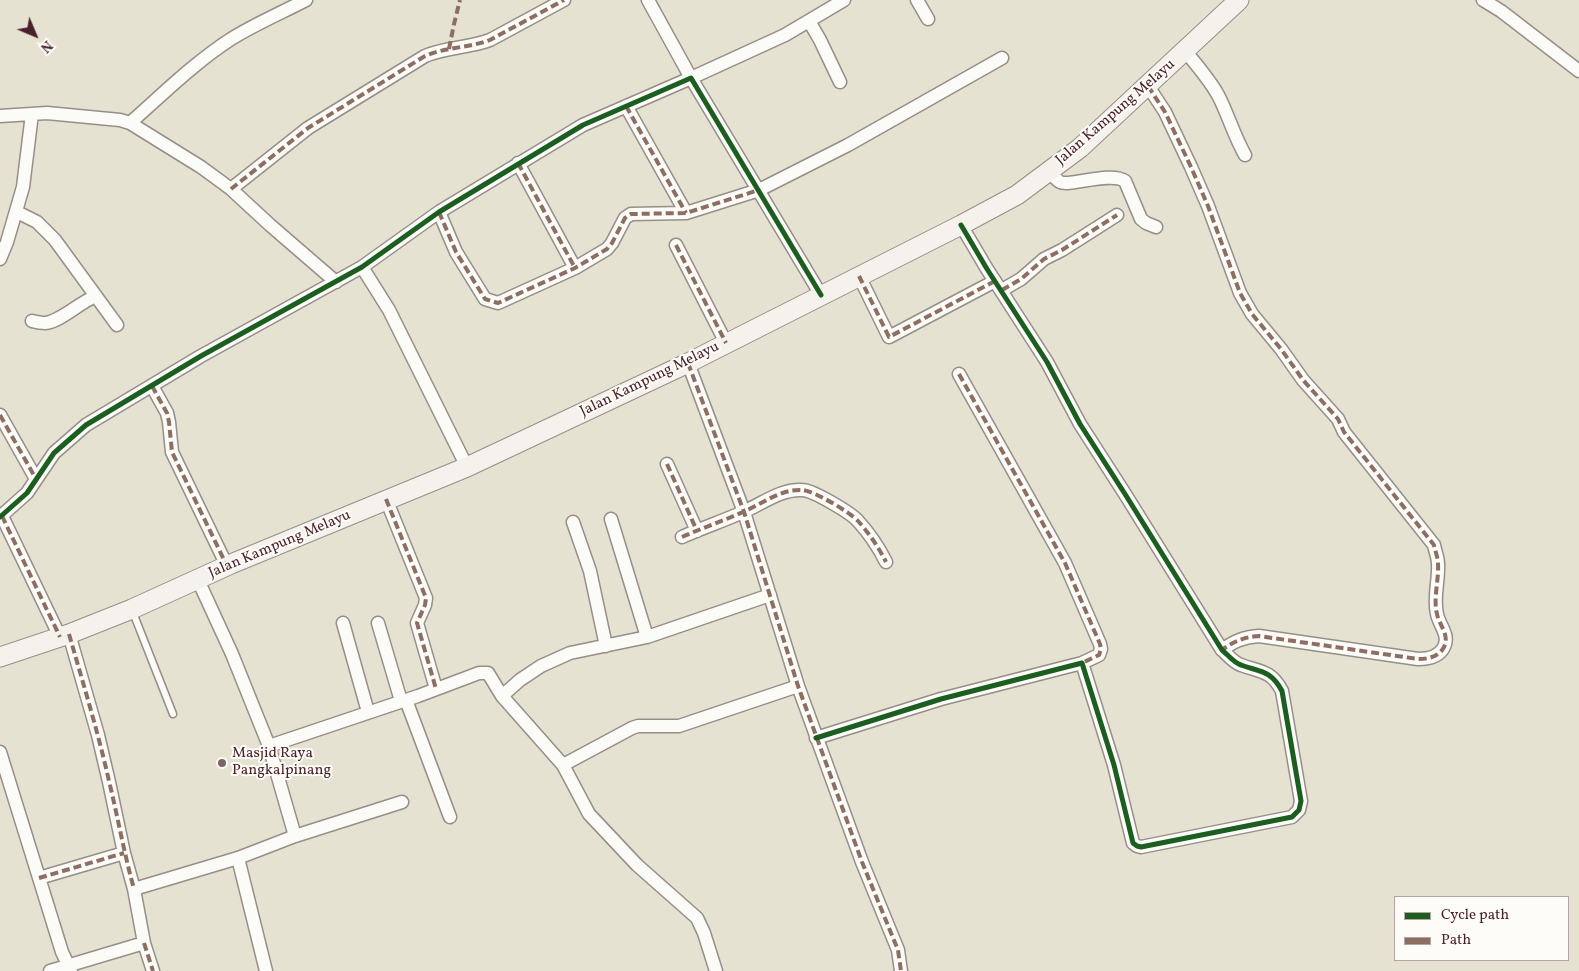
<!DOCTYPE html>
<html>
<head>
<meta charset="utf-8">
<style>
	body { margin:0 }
	#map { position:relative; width:1579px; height:971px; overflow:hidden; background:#e6e2d2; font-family:Vollkorn,serif }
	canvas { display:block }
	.legend { position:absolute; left:1394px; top:896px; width:175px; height:65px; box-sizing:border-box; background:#fdfcf7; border:1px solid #b5a4a5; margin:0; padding:6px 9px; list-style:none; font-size:15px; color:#4a1f2b }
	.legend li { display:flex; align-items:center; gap:10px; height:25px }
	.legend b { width:25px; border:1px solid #b5a4a5 }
	.north { position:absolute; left:10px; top:10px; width:50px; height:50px; -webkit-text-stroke:4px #fdfcf7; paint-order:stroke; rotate:135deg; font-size:14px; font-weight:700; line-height:20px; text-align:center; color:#4a1f2b }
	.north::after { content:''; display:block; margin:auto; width:18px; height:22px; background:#4a1f2b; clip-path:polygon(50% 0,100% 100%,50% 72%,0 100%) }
</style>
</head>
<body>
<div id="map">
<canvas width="1579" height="971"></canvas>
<ul class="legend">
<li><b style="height:6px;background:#1b5e20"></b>Cycle path</li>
<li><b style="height:6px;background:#8d6e63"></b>Path</li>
</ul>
<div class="north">N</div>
</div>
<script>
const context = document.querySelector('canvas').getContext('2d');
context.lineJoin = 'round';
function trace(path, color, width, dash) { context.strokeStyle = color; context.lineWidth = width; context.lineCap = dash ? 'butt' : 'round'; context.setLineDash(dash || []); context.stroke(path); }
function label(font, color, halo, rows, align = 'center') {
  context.font = font + ' Vollkorn,serif'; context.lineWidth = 4; context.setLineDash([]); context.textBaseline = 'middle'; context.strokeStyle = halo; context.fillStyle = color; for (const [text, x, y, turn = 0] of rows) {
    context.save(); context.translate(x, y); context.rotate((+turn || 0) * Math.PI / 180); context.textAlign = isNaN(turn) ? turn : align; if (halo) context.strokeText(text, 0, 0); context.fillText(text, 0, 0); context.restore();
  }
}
const service = new Path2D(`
	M 132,610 L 173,714`);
const minor = new Path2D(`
	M 648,0 L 691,78 L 785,35 L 844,0
	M 917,0 L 928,19
	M 1483,0 L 1501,11 L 1579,71
	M 809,21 L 820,40 L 840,82
	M 1185,51 C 1197,65 1209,79 1218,95 C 1228,114 1234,136 1245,155
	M 1148,86 L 1165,112 L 1191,167 L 1208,206 L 1240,293 L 1252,314 L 1281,349 L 1303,380 L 1338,419 L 1344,432 L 1434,545 C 1435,551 1438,557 1438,564 C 1439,580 1433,598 1437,614 C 1439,625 1450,635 1444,647 C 1439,657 1428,659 1418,659 L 1259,636 C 1244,637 1234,641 1222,650
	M 626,106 L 686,213
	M 0,116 L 47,113 L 120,120 L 130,123 L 201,167 L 231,189 L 270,225 L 336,282
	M 130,123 C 163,94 194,63 231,39 C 255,24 281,13 306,0
	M 518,163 L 575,268
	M 1049,171 C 1052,174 1056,180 1060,182 C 1069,187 1111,171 1125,181 L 1141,219 L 1146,223 L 1156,227
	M 231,189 L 308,128 L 425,56 C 445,47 469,48 490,40 L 564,0
	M 17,212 L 37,222 L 55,240 L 117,325
	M 439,212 L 456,252 L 485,299 L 498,303 L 575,268 L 607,249 L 612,243 L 625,218 L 631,214 L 686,213 L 759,190 L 848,145 L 1002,58
	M 676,245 L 726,343
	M 0,259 L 7,242 L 23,187 L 32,114
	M 362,267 L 389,310 L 467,467
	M 859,276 L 889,337 L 995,281
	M 1002,290 L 1021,279 L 1044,259 L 1062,250 L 1117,215
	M 32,321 C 36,322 41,323 45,323 C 60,322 80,302 96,296
	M 688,363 L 744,512 L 798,686 L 862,862 L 898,950 L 901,971
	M 959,374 L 1065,563 L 1100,644 L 1101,649 L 1099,655 L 1082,663
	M 152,386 L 167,413 L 169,422 L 172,452 L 227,566
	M 0,415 L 36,479
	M 667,464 L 697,531
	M 386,499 L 426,598 L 425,605 L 417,623 L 436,689
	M 2,516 L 60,637
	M 0,517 L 27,493 L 54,453 L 86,425 L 201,356 L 362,267 L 439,212 L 583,125 L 691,78 L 821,295
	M 611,519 L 647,637
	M 573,522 L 590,571 L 606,646
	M 682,537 C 702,528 723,521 743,512 C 762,504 780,489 802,490 C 813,490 851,513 858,521 C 869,533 879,548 886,562
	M 198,580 L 232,654 L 269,746 L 295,836
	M 343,623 L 368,712
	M 378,623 L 401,701
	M 69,634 L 98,735 L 109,782 L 124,853 L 134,889 L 144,943 L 153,971
	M 502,696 L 520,680 L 541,666 L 570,653 L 647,637 L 770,595
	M 406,700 L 450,817
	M 816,738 L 941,699 L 1082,663 L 1114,765 L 1133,843 L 1137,846 L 1141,847 L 1292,817 L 1299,810 L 1301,801 L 1282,691 C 1271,670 1260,672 1241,665 C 1234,663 1228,655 1222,650 L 1125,494 L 1080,424 L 1047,362 L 987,269 L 961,225
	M 269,746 L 418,696 L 479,673 L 488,673 L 502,696 L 563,765 L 589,814 L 637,865 L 697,918 L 704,933 L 716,971
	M 0,752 L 62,952 L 71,971
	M 563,765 L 632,728 L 638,726 L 679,726 L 798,686
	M 238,858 L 266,971
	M 39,878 L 124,853
	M 134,889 L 238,858 L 295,836 L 402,802
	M 50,971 L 144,943`);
const secondary = new Path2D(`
	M 0,657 L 69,634 L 132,609 L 231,564 L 467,467 L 688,363 L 961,225 L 1017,195 L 1080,148 L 1239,0`);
trace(service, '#978e88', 9);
trace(minor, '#978e88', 15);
trace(secondary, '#978e88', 21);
trace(service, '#fbfbf8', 6);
trace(minor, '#fbfbf8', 12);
trace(secondary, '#f5f2ed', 19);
trace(new Path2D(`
	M 449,49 L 454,24 L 460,0
	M 1148,86 L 1165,112 L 1191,167 L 1208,206 L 1240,293 L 1252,314 L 1281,349 L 1303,380 L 1338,419 L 1344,432 L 1434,545 C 1435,551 1438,557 1438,564 C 1439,580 1433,598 1437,614 C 1439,625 1450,635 1444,647 C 1439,657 1428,659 1418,659 L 1259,636 C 1244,637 1234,641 1222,650
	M 626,106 L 686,213
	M 518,163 L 575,268
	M 231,189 L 308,128 L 425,56 C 445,47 469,48 490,40 L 564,0
	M 439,212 L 456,252 L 485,299 L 498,303 L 575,268 L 607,249 L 612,243 L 625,218 L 631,214 L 686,213 L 759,190
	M 676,245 L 726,343
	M 859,276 L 889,337 L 995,281
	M 1002,290 L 1021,279 L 1044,259 L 1062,250 L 1117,215
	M 688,363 L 744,512 L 798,686 L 862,862 L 898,950 L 901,971
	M 959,374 L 1065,563 L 1100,644 L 1101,649 L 1099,655 L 1082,663
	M 152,386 L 167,413 L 169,422 L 172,452 L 227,566
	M 0,415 L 36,479
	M 667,464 L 697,531
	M 386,499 L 426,598 L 425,605 L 417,623 L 436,689
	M 2,516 L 60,637
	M 682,537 C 702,528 723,521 743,512 C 762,504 780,489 802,490 C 813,490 851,513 858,521 C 869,533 879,548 886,562
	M 69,634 C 83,683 98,732 109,781 C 118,818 124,853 134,889
	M 39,878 L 124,853
	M 144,943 L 153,971`), '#8d6e63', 4, [8, 4]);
trace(new Path2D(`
	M 0,517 L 27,493 L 54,453 L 86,425 L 201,356 L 362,267 L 439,212 L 583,125 L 691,78 L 821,295
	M 816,738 L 941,699 L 1082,663 L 1114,765 L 1133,843 L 1137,846 L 1141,847 L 1292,817 L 1299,810 L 1301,801 L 1282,691 C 1271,670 1260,672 1241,665 C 1234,663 1228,655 1222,650 L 1125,494 L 1080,424 L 1047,362 L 987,269 L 961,225`), '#1b5e20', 5);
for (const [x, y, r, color] of [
	[222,763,5,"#816365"]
]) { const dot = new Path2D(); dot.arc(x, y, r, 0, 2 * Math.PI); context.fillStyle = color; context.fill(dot); trace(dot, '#fdfcf7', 2); }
label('15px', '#4a1f2b', '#fdfcf7', [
	["Jalan Kampung Melayu",1116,113,-41],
	["Jalan Kampung Melayu",650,380,-26],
	["Jalan Kampung Melayu",280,545,-23]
]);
label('15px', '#4a1f2b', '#fdfcf7', [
	["Masjid Raya",232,754],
	["Pangkalpinang",232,771]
], 'left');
</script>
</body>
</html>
